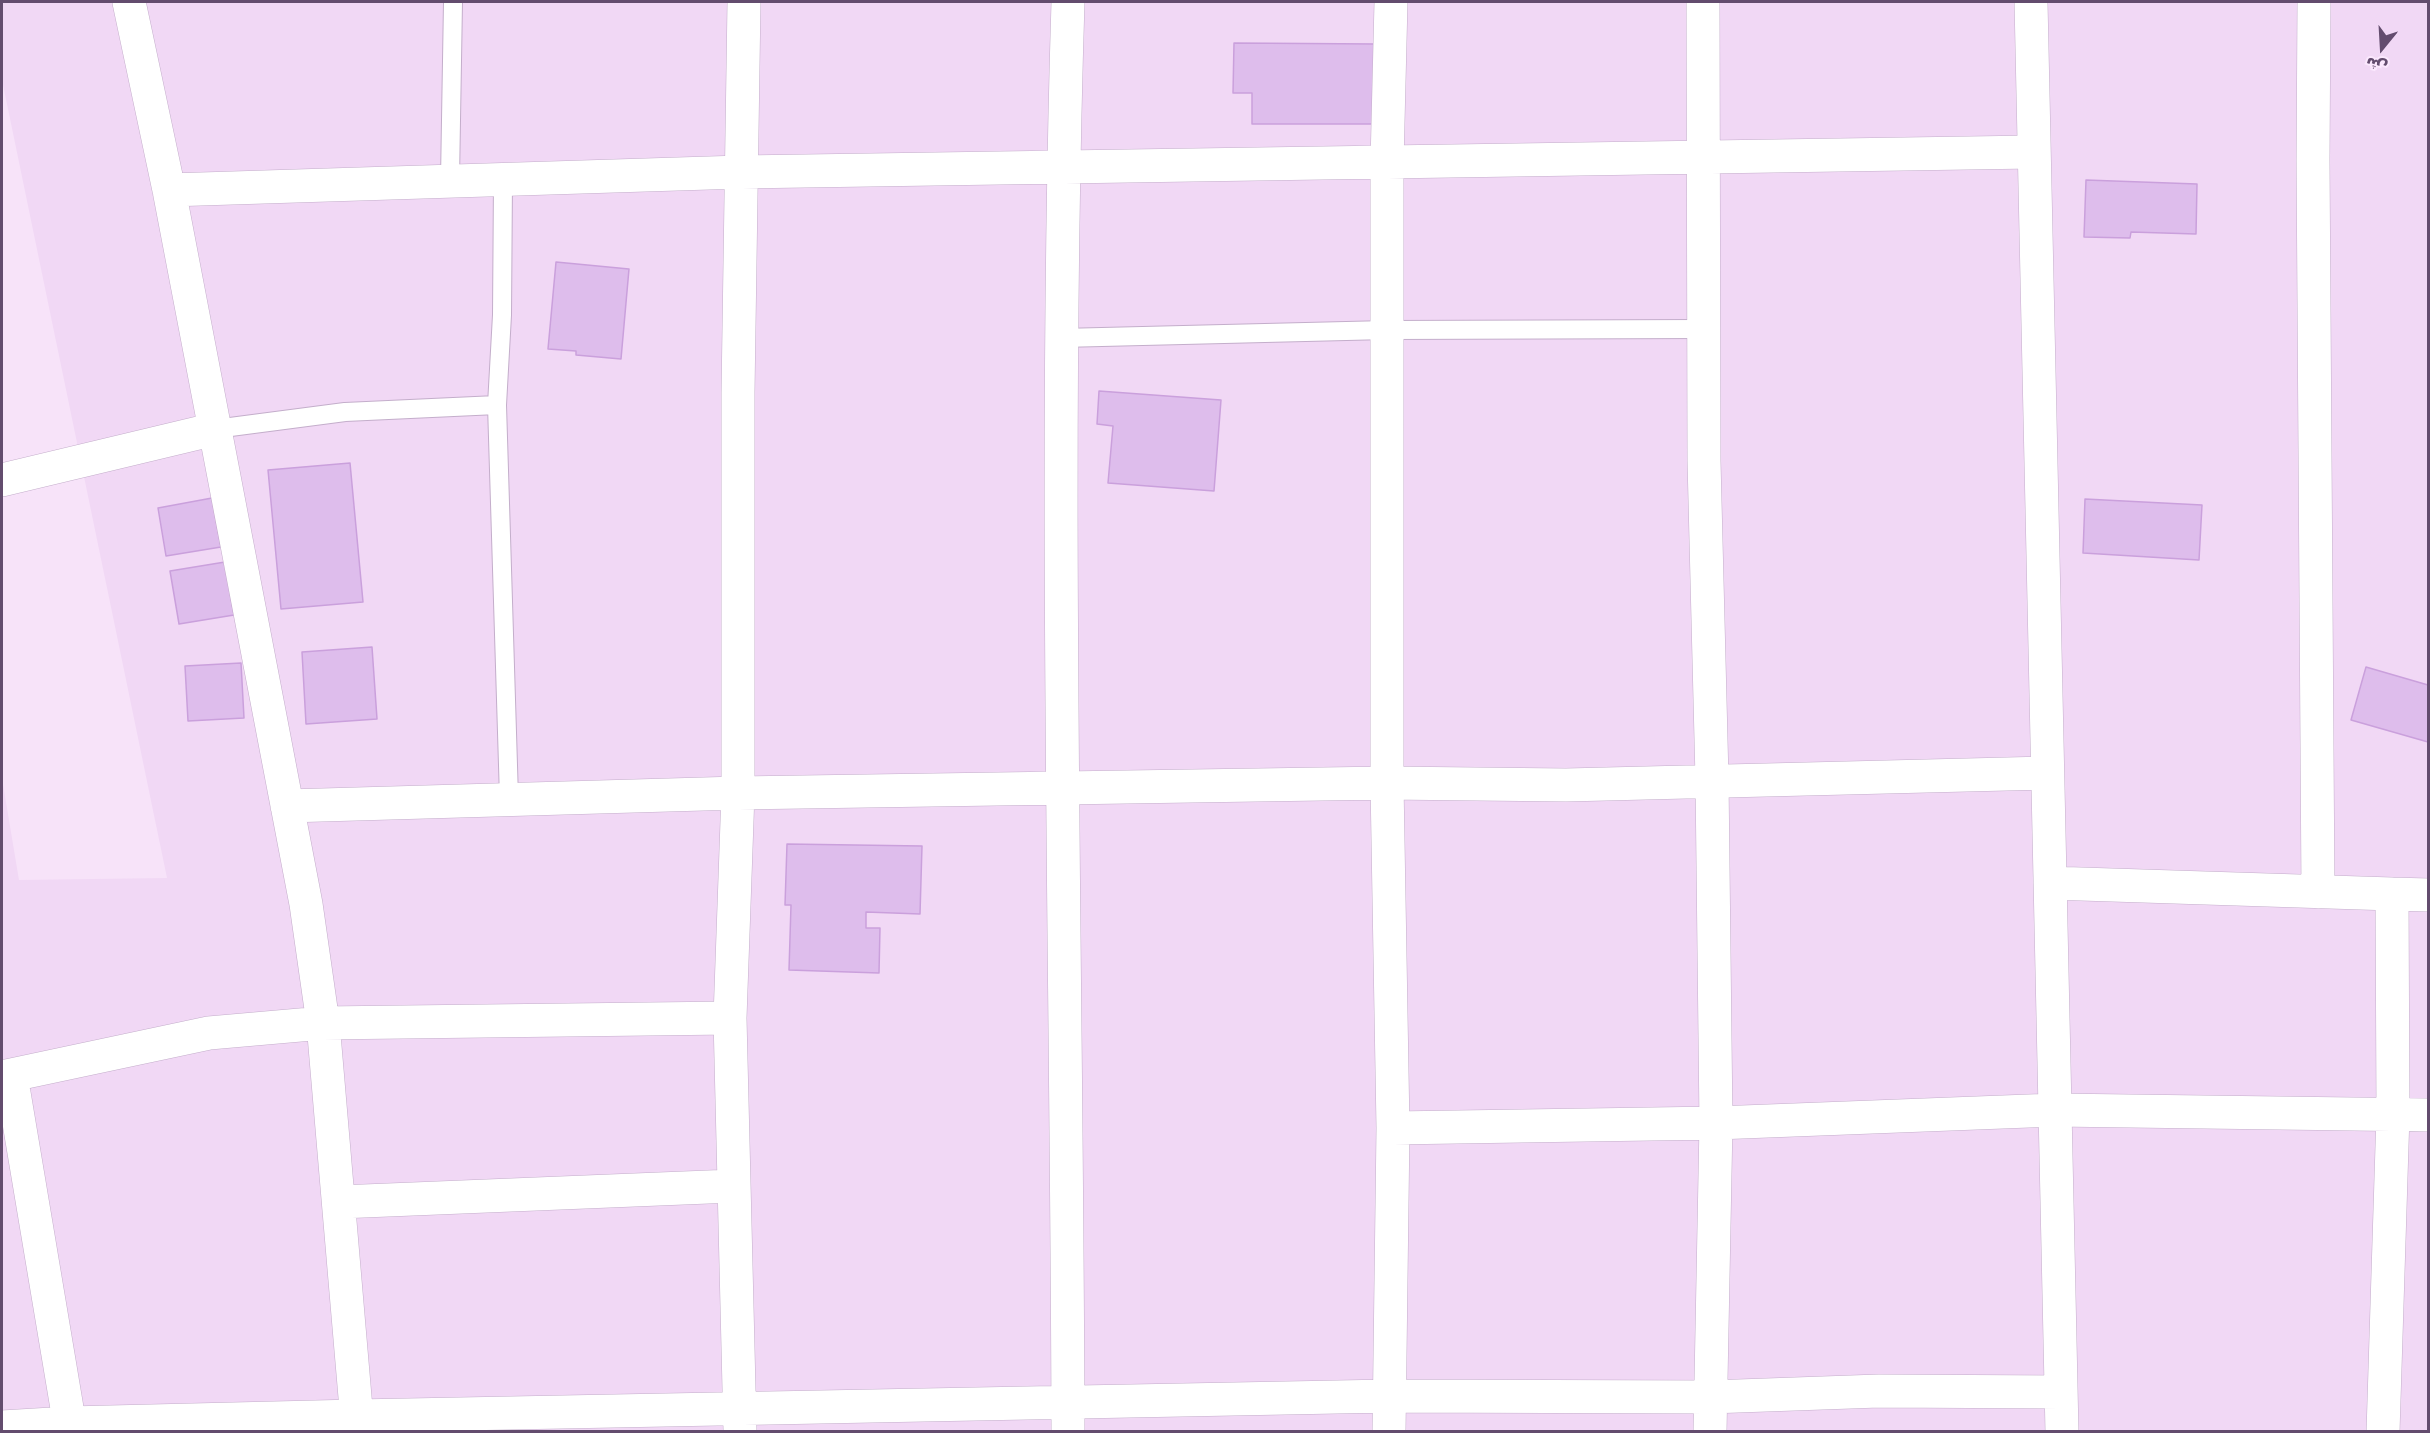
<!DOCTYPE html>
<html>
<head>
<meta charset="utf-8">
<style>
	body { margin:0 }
	#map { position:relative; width:2430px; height:1433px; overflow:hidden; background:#f7e3f9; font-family:"DejaVu Sans","Noto Naskh Arabic",sans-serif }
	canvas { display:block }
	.frame { position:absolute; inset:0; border:3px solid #634c6e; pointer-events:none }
	.north { position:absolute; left:2352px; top:18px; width:60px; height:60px; -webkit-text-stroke:4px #fbe8fd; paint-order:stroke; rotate:198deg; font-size:16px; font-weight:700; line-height:24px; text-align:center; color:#634c6e }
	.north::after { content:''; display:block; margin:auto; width:21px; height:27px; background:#634c6e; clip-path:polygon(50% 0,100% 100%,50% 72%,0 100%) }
</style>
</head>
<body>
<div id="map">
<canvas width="2430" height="1433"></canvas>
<div class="frame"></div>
<div class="north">ش</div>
</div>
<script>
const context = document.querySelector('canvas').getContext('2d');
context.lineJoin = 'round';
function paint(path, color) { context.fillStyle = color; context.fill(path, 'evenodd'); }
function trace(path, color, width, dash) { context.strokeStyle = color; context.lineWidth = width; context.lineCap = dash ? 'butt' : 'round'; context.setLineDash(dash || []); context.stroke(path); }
paint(new Path2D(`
	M 2,2 L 2428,2 L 2428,1431 L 2,1431 L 2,778 L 19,880 L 167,878 L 2,80 Z`), '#f1d8f5');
const building = new Path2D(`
	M 1234,43 L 1376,44 L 1376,124 L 1252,124 L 1252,93 L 1233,93 Z
	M 2086,180 L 2197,184 L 2196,234 L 2131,232 L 2130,238 L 2084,237 Z
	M 556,262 L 629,269 L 621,359 L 576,355 L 576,351 L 548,349 Z
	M 1099,391 L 1221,400 L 1214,491 L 1108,483 L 1113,426 L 1097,424 Z
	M 350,463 L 363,602 L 281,609 L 268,470 Z
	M 212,498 L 221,547 L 166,556 L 158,508 Z
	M 2085,499 L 2202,505 L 2199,560 L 2083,553 Z
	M 225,562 L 234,615 L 179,624 L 170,571 Z
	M 372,647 L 377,719 L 306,724 L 302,652 Z
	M 241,663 L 244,718 L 188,721 L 185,666 Z
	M 2366,667 L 2428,685 L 2428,742 L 2351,720 Z
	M 787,844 L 922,846 L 920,914 L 866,912 L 866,928 L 880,928 L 879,973 L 789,970 L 791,905 L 785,905 Z`);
paint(building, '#debdec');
trace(building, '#caa0dc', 1.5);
const lane = new Path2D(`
	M 450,179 L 453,2
	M 1061,338 L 1387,330 L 1704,329
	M 497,405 L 509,798
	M 215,429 L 345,412 L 497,405 L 502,315 L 503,180`);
const street = new Path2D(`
	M 129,2 L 169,190 L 306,904 L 323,1023 L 358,1432
	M 1703,2 L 1704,461 L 1712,779 L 1716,1123 L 1710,1432
	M 2031,2 L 2062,1432
	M 2314,2 L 2313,160 L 2318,892
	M 169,190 L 741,172 L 2033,152
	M 2,480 L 215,429
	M 287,806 L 738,793 L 1387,783 L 1566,785 L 2047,773
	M 2050,883 L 2392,894
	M 11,1075 L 71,1432
	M 2,1077 L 209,1033 L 323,1023 L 730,1018
	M 1393,1128 L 1716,1123 L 2055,1110 L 2428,1115
	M 339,1202 L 733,1186
	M 2,1427 L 69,1423 L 356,1416 L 1389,1396 L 1710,1397 L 1879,1391 L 2061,1392
	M 740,1430 L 730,1018 L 738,793 L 738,392 L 744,2
	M 1068,1432 C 1067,955 1053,478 1068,2
	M 1389,1432 L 1393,1128 L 1387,783 L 1387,163 L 1391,2
	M 2383,1432 L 2393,1114 L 2392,894 L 2428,895`);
trace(lane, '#c4aecb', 20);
trace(street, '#c4aecb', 34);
trace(lane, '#fff', 18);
trace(street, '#fff', 33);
</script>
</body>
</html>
